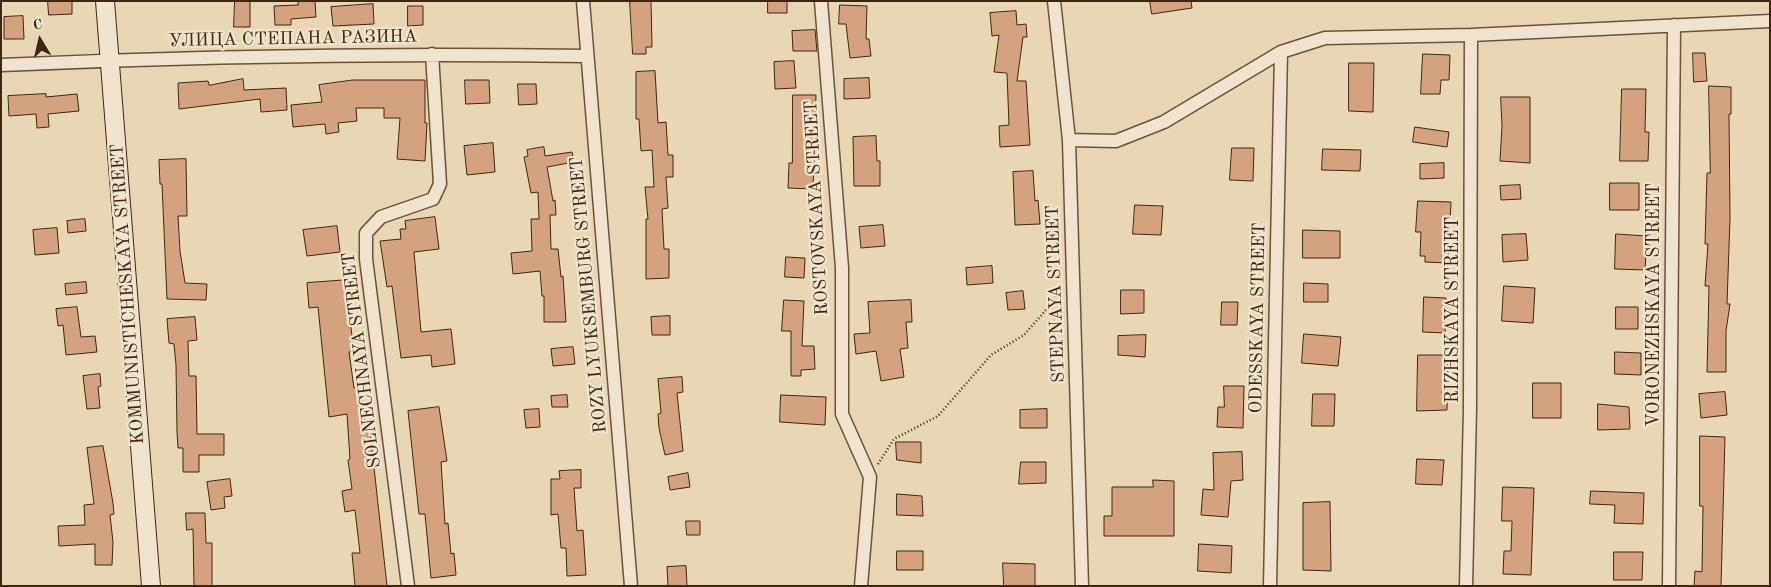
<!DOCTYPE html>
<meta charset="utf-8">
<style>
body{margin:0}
#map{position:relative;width:1771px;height:587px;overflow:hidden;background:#e9d6b5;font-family:"Old Standard TT",serif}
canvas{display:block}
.frame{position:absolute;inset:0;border:2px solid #3f2612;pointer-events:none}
.north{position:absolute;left:15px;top:15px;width:50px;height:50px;-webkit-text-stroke:4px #f1e4cf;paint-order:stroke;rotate:351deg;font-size:14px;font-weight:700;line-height:20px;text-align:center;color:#3f2612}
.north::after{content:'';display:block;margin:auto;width:18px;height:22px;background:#3f2612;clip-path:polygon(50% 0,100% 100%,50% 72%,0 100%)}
</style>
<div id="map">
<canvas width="1771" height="587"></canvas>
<div class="frame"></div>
<div class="north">С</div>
</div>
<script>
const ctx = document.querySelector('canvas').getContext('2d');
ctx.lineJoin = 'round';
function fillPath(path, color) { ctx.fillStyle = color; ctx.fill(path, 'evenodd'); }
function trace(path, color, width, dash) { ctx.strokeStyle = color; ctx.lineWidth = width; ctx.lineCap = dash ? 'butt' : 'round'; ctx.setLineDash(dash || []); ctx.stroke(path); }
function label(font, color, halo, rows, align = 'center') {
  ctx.font = font + ' "Old Standard TT",serif'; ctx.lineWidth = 4.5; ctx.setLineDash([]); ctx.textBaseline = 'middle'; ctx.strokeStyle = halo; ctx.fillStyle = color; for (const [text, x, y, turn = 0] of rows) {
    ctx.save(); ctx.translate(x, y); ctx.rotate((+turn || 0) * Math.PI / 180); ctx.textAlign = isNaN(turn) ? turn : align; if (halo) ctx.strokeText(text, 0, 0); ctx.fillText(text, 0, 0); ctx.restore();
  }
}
const building = new Path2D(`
 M48,1H72V14L49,15Z
 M235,1H250V27H234Z
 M298,1H315L316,17L291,19V25H275L274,6L298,5Z
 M630,1H651L652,47H646V54H633Z
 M768,1H787V13H768Z
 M1150,1H1191L1192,8L1152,14Z
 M373,4L374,24L333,26L331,7Z
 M840,5L867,6L866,39H869L871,56L850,58L846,24H839Z
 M408,6H423V25L408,26Z
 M1016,11L1017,25L1026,24L1027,37H1023L1017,81H1026L1030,145L1000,147L999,126L1009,125L1007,73L994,72L999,35L992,36L990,13Z
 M23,16L24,39H4V17Z
 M815,30L817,51H793L792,31Z
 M1693,53H1705L1707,81L1694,82Z
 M1423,54L1450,55L1449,80H1441L1440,94H1421Z
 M794,61L796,88L775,89L774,62Z
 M1349,63H1374L1373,112L1349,111Z
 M655,71L658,123L666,122L668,155H673V177H666L668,208L662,209L664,249H669V278L646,279V219H648L645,187H654L652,150L641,151L639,119H636V72Z
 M869,78L870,98L844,99V79Z
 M243,79L244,90L286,88L287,110L261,112L260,99L179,109L178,83L208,81L209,85Z
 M353,80H425V123H427L425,161L397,159L400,118H384V108H356L357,121L338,123L339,132L326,134L325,124L293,127L291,105L322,102L319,85Z
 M465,80H489L490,103L466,104Z
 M518,84H536L537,104L519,105Z
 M1709,86L1731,87V114H1729L1730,218L1727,304H1730L1726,331V372H1707L1709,286H1705L1708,244H1705L1707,173H1710Z
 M1622,89H1646L1645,132H1649L1648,161H1620Z
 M46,94V97L77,94L79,111L48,114L49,127L37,128L36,114L9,116L8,96Z
 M793,95H816L813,189L788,188L789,163H792Z
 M1501,97H1530V163L1500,161L1502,126Z
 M1415,127L1449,132L1447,147L1413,142Z
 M876,136L877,161H880V186H854L853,137Z
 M493,143L495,172L467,175L464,146Z
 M544,147L545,156L572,152L574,162L547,167L553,201L555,200L556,215H550L551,249H558L561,277L563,276L566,322H544V296H542L540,271L513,274L511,253L532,251L531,219H539L538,192L531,193L524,157L528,156L527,150Z
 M1232,148H1254L1253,181L1230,180Z
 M1323,149L1361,150L1360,171L1322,170Z
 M186,159L187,216H178L180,251L185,283L207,284L206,300L167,299L162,184H160L159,160Z
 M1444,163V178L1420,179V164Z
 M1033,171L1035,201L1038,200L1040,224L1015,225L1013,172Z
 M1610,183H1639V210H1610Z
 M1520,185L1521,199L1501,200L1500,186Z
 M1418,201L1451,202L1448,263L1425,262V256H1420L1421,232H1416Z
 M1135,205L1163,206L1161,235L1133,234Z
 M435,217L439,249L414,252L421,332L451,329L455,364L432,367L431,355L401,358L392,286L387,287L380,241L401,239L400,229H406L405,221Z
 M85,219L86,231L68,233L67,221Z
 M883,225L885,246L861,248L859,227Z
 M337,226L340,252L307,256L303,230Z
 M57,228L59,253L35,255L33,230Z
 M1303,230L1340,231V258H1303Z
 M1526,234L1528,260L1503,262L1502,235Z
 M1616,234L1647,236L1645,270L1615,269Z
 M786,257L805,258L804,278L785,277Z
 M992,266L993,283L967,285L966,268Z
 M349,280L350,305H348L354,351L349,352L354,388L359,387L366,431H370L387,586H355L352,553H360L355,510L345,512L342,491L352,489L348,460L350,459L347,414L329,417L318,307L309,308L307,283Z
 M86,282L87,293L66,295L65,284Z
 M1304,283L1328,284V302H1304Z
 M1504,286L1535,288L1533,323L1502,321Z
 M1121,290H1144V313L1121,314Z
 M1023,291L1025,309L1008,310L1006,293Z
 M1424,297L1446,298L1445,333L1423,332Z
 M784,300L804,301L802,346H814L815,369L801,370V376H791V331H782Z
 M911,300L912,322H906L908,348L900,349L904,377L881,381L876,351L856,354L854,334L870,333L868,302Z
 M1222,302H1238L1237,325H1221Z
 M77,307L81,337L95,336L97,352L66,355L63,325L58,326L56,309Z
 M1616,307H1638V329H1616Z
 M670,316V335H652L651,317Z
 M195,317L197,340L188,341L189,376H196L197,434H224V455H199V472H183V448H178L177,432L176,365L174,344L169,343L167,319Z
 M1304,334L1341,337L1338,366L1302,363Z
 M1146,335L1145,357L1118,355V336Z
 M573,347L575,364L553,366L551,349Z
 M1615,352L1641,353V375L1615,374Z
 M1418,355H1448L1447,410L1417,411Z
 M100,374L101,386L98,387L100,408L87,409L83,376Z
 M682,377L683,392L677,393L683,451L665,455L659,428L658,414L661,413L658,379Z
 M1533,383H1561V418H1533Z
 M1224,386H1244L1243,428L1217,427L1218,407H1224Z
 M1725,392L1727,415L1701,418L1699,394Z
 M1313,394H1335L1334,426H1312Z
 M567,395L568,407H552L551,396Z
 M781,395L826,397L825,425L780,422Z
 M1598,404L1629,407L1630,429L1598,430Z
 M439,407L447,461L441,462L445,524L448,523L451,554L454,553L456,575L431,578L425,514H419L408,411Z
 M539,409L540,427L526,428L524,410Z
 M1047,409V428H1020V410Z
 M1700,436L1725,437L1721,586H1694L1695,571L1702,572L1703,506H1700Z
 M896,442H921V463L897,460Z
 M103,446L113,503L114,514L110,515L113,542L112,565H95V544L59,546L58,526L85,525L84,505L94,504L87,448Z
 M1242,452L1243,480L1231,481L1228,517L1201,515L1203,489L1214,490L1213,453Z
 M1417,459L1444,460L1442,485L1416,484Z
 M1021,462H1046V483L1019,484Z
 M581,470V488H574L577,531L583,530L586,575L567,576L566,548H561L558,514L551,515V479H560L559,471Z
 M688,473L690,487L670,490L668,477Z
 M230,479L232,496L224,497L225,508L211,510L207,482Z
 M1153,480L1174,481V536H1104V516H1112V487H1153Z
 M1503,487L1534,488L1531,575L1503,574L1504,551H1511L1512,521H1502Z
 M1591,491L1644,493L1643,524L1614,523L1615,505L1590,504Z
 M897,494L922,496L923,516L897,515Z
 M1330,502L1331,571L1303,570V503Z
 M186,513H205L206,543H212V586H194L193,529L187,530Z
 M686,521H700V535H687Z
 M1199,544L1232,546L1231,573L1198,571Z
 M897,551H923V570H897Z
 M1614,552H1643L1642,580H1614Z
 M1003,563L1035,564V586H1004Z
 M686,566L687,586H668L667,567Z`);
const path = new Path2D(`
 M878,464L894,439L938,416L991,355L1024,335L1053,302L1060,287`);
const minor = new Path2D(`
 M583,1L631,586
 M821,1L842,268V414L870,477L861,586
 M1054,1L1069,140L1082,586
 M1,65C196,56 391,53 587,56
 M1069,140L1116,141L1164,122L1281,52L1325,38L1471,35L1770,21
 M408,586L366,259V233L381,217L433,199L440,184L432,54
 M1270,586L1281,52
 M1466,586L1470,408L1471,35
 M1669,586L1674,25`);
const secondary = new Path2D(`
 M105,1L151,586`);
const streetNames = [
 ["УЛИЦА СТЕПАНА РАЗИНА",293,39,-1],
 ["ROSTOVSKAYA STREET",817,208,-93],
 ["KOMMUNISTICHESKAYA STREET",128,294,-94],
 ["STEPNAYA STREET",1056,294,-92],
 ["ROZY LYUKSEMBURG STREET",589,295,-95],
 ["VORONEZHSKAYA STREET",1654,305,-90],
 ["RIZHSKAYA STREET",1453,310,-90],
 ["ODESSKAYA STREET",1258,318,-89],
 ["SOLNECHNAYA STREET",362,360,-97]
];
fillPath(building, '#d4a27e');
trace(building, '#3f2612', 1);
trace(minor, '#6a523b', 15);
trace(secondary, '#3f2612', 20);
trace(path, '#3f2612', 2.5, [1, 2.5]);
trace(minor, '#f1e4cf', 12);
trace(secondary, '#f1e4cf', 18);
label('18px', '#3f2612', '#f1e4cf', streetNames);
</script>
